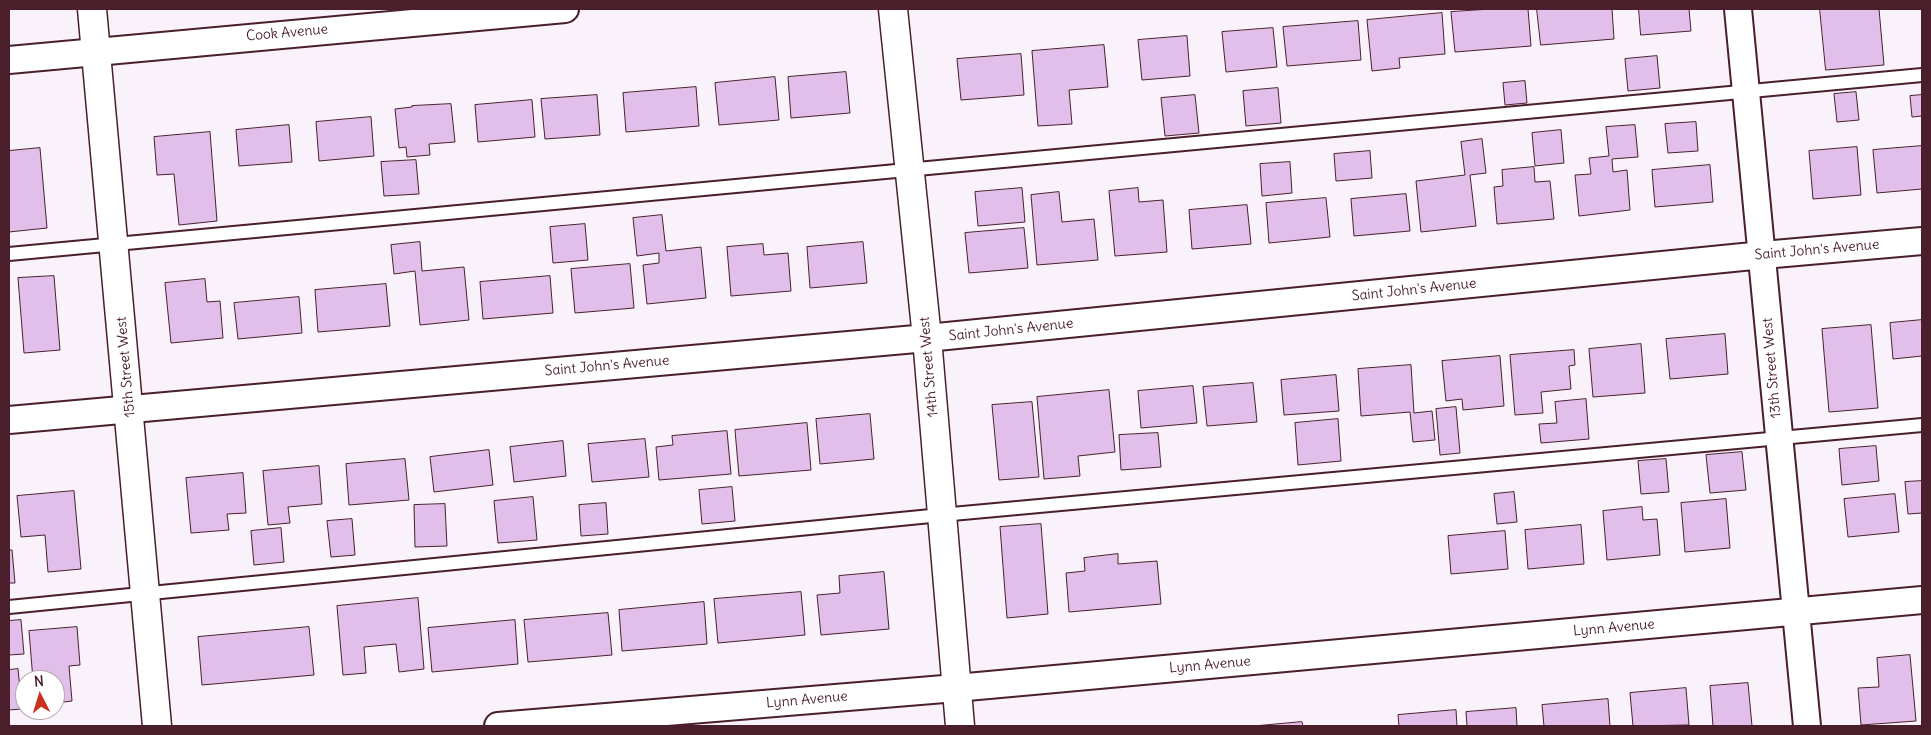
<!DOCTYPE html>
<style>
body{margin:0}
#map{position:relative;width:1931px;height:735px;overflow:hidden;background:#f9f2fb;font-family:Delius,sans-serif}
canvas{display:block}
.frame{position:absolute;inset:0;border:10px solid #4a1f2b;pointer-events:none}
.north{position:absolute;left:15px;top:670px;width:50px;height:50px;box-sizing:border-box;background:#fff;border:1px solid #b7a5aa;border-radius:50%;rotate:355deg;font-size:14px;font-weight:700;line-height:20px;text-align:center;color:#4a1f2b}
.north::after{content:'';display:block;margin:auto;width:18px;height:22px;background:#c8321e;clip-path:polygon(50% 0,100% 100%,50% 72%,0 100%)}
</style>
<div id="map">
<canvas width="1931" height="735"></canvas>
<div class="frame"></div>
<div class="north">N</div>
</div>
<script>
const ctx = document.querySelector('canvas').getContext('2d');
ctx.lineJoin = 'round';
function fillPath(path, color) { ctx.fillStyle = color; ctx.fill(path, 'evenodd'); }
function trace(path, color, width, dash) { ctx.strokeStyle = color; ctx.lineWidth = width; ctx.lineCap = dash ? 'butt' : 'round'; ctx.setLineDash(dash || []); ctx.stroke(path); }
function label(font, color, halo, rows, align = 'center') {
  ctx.font = font + ' Delius,sans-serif'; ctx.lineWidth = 4; ctx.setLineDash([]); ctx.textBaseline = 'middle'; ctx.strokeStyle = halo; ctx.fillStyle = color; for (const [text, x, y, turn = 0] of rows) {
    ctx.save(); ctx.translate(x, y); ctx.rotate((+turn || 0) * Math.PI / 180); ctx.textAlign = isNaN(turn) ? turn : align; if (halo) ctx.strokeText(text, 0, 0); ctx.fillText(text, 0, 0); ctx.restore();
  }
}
const building = new Path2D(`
 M1491,9H1528L1531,46L1455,52L1451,12Z
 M1537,9H1612L1614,39L1541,45Z
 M1639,9H1689L1691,31L1641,35Z
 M1820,9H1879L1884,65L1826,70Z
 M1442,13L1445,54L1399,58L1400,68L1372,71L1367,20Z
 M1358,21L1361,60L1287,66L1283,27Z
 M1273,28L1277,67L1226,72L1222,32Z
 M1187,36L1190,76L1142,80L1138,40Z
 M1104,45L1108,87L1069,90L1072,124L1038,126L1032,51Z
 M1021,54L1024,95L961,100L957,59Z
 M1657,56L1660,88L1628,91L1625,59Z
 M846,72L850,113L791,118L788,77Z
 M775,77L779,120L719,125L715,83Z
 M1525,81L1527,103L1505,105L1503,83Z
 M696,87L699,126L626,132L623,93Z
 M1278,88L1281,123L1246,126L1243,91Z
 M1856,92L1859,120L1837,122L1834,94Z
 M597,95L600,135L545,139L541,99Z
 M1195,95L1199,133L1165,136L1161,98Z
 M1922,95V116L1912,117L1910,96Z
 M532,100L535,137L478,142L475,105Z
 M451,104L455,142L429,144L430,155L407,157L406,147L399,148L395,109L412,107V106Z
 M371,117L374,156L319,161L316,122Z
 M1696,122L1698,151L1668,153L1665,124Z
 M289,125L292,162L239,166L236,130Z
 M1635,125L1638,157L1612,159L1613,172L1627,170L1630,210L1579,216L1575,175L1591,174L1589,158L1609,156L1606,127Z
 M1561,130L1564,163L1535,166L1532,133Z
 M210,132L217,221L179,225L174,174L157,175L154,137Z
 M1482,139L1486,173L1470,175L1476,226L1421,232L1416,181L1465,175L1461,142Z
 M1922,146V189L1877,193L1873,150Z
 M1857,147L1861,195L1813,199L1809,151Z
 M40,148L47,228L9,232V151Z
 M1370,151L1372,178L1336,181L1334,154Z
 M416,160L419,194L384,196L381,162Z
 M1290,162L1292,193L1262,196L1260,164Z
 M1710,165L1713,202L1655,207L1652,170Z
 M1534,167L1535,182L1550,181L1554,219L1497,224L1494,187L1503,186L1502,170Z
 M1022,188L1025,222L978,226L975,192Z
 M1138,188L1139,202L1163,200L1167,252L1115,256L1109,191Z
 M1059,192L1062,222L1094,219L1098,260L1037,265L1031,195Z
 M1406,194L1410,231L1354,236L1351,199Z
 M1326,198L1330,237L1269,243L1266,203Z
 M1247,205L1251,244L1192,249L1189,210Z
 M662,215L666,251L701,247L706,298L647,304L643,265L659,263V253L637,256L633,218Z
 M585,224L588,260L553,263L550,227Z
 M1024,228L1028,268L969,273L965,233Z
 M420,242L422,271L464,267L469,320L420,325L415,271L394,274L391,245Z
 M863,242L867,283L810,288L807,247Z
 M763,244L764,255L788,253L791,291L731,296L727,247Z
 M630,264L634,308L575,313L571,269Z
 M54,276L60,350L24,353L18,278Z
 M550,276L553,313L483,319L480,282Z
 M205,279L207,302L220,301L223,338L171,343L165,283Z
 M386,284L390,326L318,332L315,290Z
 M299,297L302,333L238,339L234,303Z
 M1922,320V356L1893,359L1890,323Z
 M1871,325L1878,408L1829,412L1822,329Z
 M1725,334L1728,374L1670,379L1666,339Z
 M1641,344L1645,393L1593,397L1589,349Z
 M1574,350L1575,365L1569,366L1571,389L1541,392L1543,413L1515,415L1510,355Z
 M1500,356L1504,406L1463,410L1462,399L1446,401L1442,361Z
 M1411,365L1414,413L1432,411L1435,440L1413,442L1410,412L1361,416L1358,369Z
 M1336,375L1339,411L1284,415L1281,380Z
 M1253,383L1257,422L1207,426L1203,387Z
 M1193,386L1197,423L1141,428L1138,391Z
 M1109,390L1115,452L1078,456L1080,476L1044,479L1037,397Z
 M1586,399L1589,439L1541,443L1539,424L1557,423L1555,402Z
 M1032,402L1039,477L999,480L992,405Z
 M1456,407L1460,453L1440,455L1436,409Z
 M870,414L874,459L820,464L816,419Z
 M1338,419L1341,461L1298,465L1295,423Z
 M807,423L811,470L739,476L735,430Z
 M727,431L731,474L659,480L656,447L673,445L672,436Z
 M1158,433L1161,467L1121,470L1119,435Z
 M645,439L649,477L592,482L588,444Z
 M563,441L566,476L514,482L510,447Z
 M1876,446L1879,481L1842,485L1839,449Z
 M489,450L493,485L434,492L430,457Z
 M1742,452L1746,490L1710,493L1706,455Z
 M405,459L409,500L349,505L346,464Z
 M1666,459L1669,492L1641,494L1638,461Z
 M319,466L322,504L288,507L290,523L268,525L263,471Z
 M243,473L246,513L227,514L229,530L191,533L186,478Z
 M1922,481V513L1908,514L1905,482Z
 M732,487L735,521L702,524L699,490Z
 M74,491L81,569L48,572L45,535L21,537L17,496Z
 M1514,492L1517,522L1497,524L1494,494Z
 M1895,494L1899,532L1848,537L1844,499Z
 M533,497L537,540L498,543L494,501Z
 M1726,499L1730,548L1685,552L1681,503Z
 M606,503L608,534L581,536L579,505Z
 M445,504L447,546L415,547L414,505Z
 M1642,507L1643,520L1657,519L1660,555L1607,560L1603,511Z
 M352,519L355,555L331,557L327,521Z
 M1041,524L1048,614L1007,618L1000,527Z
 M1581,525L1584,564L1528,569L1525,530Z
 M281,528L284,562L254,565L251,531Z
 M1505,531L1508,569L1451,574L1448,536Z
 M9,550H12L15,583H9Z
 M1118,554V564L1157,561L1161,604L1069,612L1066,573L1085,571L1084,558Z
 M884,572L889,629L821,635L817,595L840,593L839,576Z
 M801,592L805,635L718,643L714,599Z
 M418,598L424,669L399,672L396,644L364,647L366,673L343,675L337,606Z
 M704,602L707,644L622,651L619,610Z
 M608,613L612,655L528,662L524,620Z
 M21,620L24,654L9,655V621Z
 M515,620L518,664L432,672L428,628Z
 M77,627L80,665L69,666L72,701L55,703V680H33L29,631Z
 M309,627L314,675L202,685L198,637Z
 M1910,655L1916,721L1861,725L1858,688L1879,687L1877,658Z
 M18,669L22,709L9,710V670Z
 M1748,683L1752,726H1713L1710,686Z
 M1686,688L1689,725L1633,726L1630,693Z
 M1608,699L1610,726H1544L1542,705Z
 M1516,708L1517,726H1467L1466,712Z
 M1456,710L1457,726H1399L1398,715Z
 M1302,722L1303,726H1254Z`);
const service = new Path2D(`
 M9,254L1922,75
 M9,607L941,515L1922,425`);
const minor = new Path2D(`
 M1738,9L1807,726
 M9,60L565,9
 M9,420L927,338L1763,255L1922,241
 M498,726L956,688L1922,600`);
const tertiary = new Path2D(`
 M92,9L157,726
 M893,9L927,338L960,726`);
const streetNames = [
 ["Cook Avenue",287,33,-5],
 ["Saint John's Avenue",1817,250,-5],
 ["Saint John's Avenue",1414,290,-6],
 ["Saint John's Avenue",1011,330,-6],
 ["Saint John's Avenue",607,366,-5],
 ["15th Street West",126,367,-95],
 ["14th Street West",929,367,-95],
 ["13th Street West",1772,368,-95],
 ["Lynn Avenue",1614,628,-5],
 ["Lynn Avenue",1210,665,-5],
 ["Lynn Avenue",807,700,-5]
];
fillPath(building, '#e2bfeb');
trace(building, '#4a1f2b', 1);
trace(service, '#4a1f2b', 16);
trace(minor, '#4a1f2b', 30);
trace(tertiary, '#4a1f2b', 31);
trace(service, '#fff', 12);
trace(minor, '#fff', 26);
trace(tertiary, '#fff', 28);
label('14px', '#4a1f2b', '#fff', streetNames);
</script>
